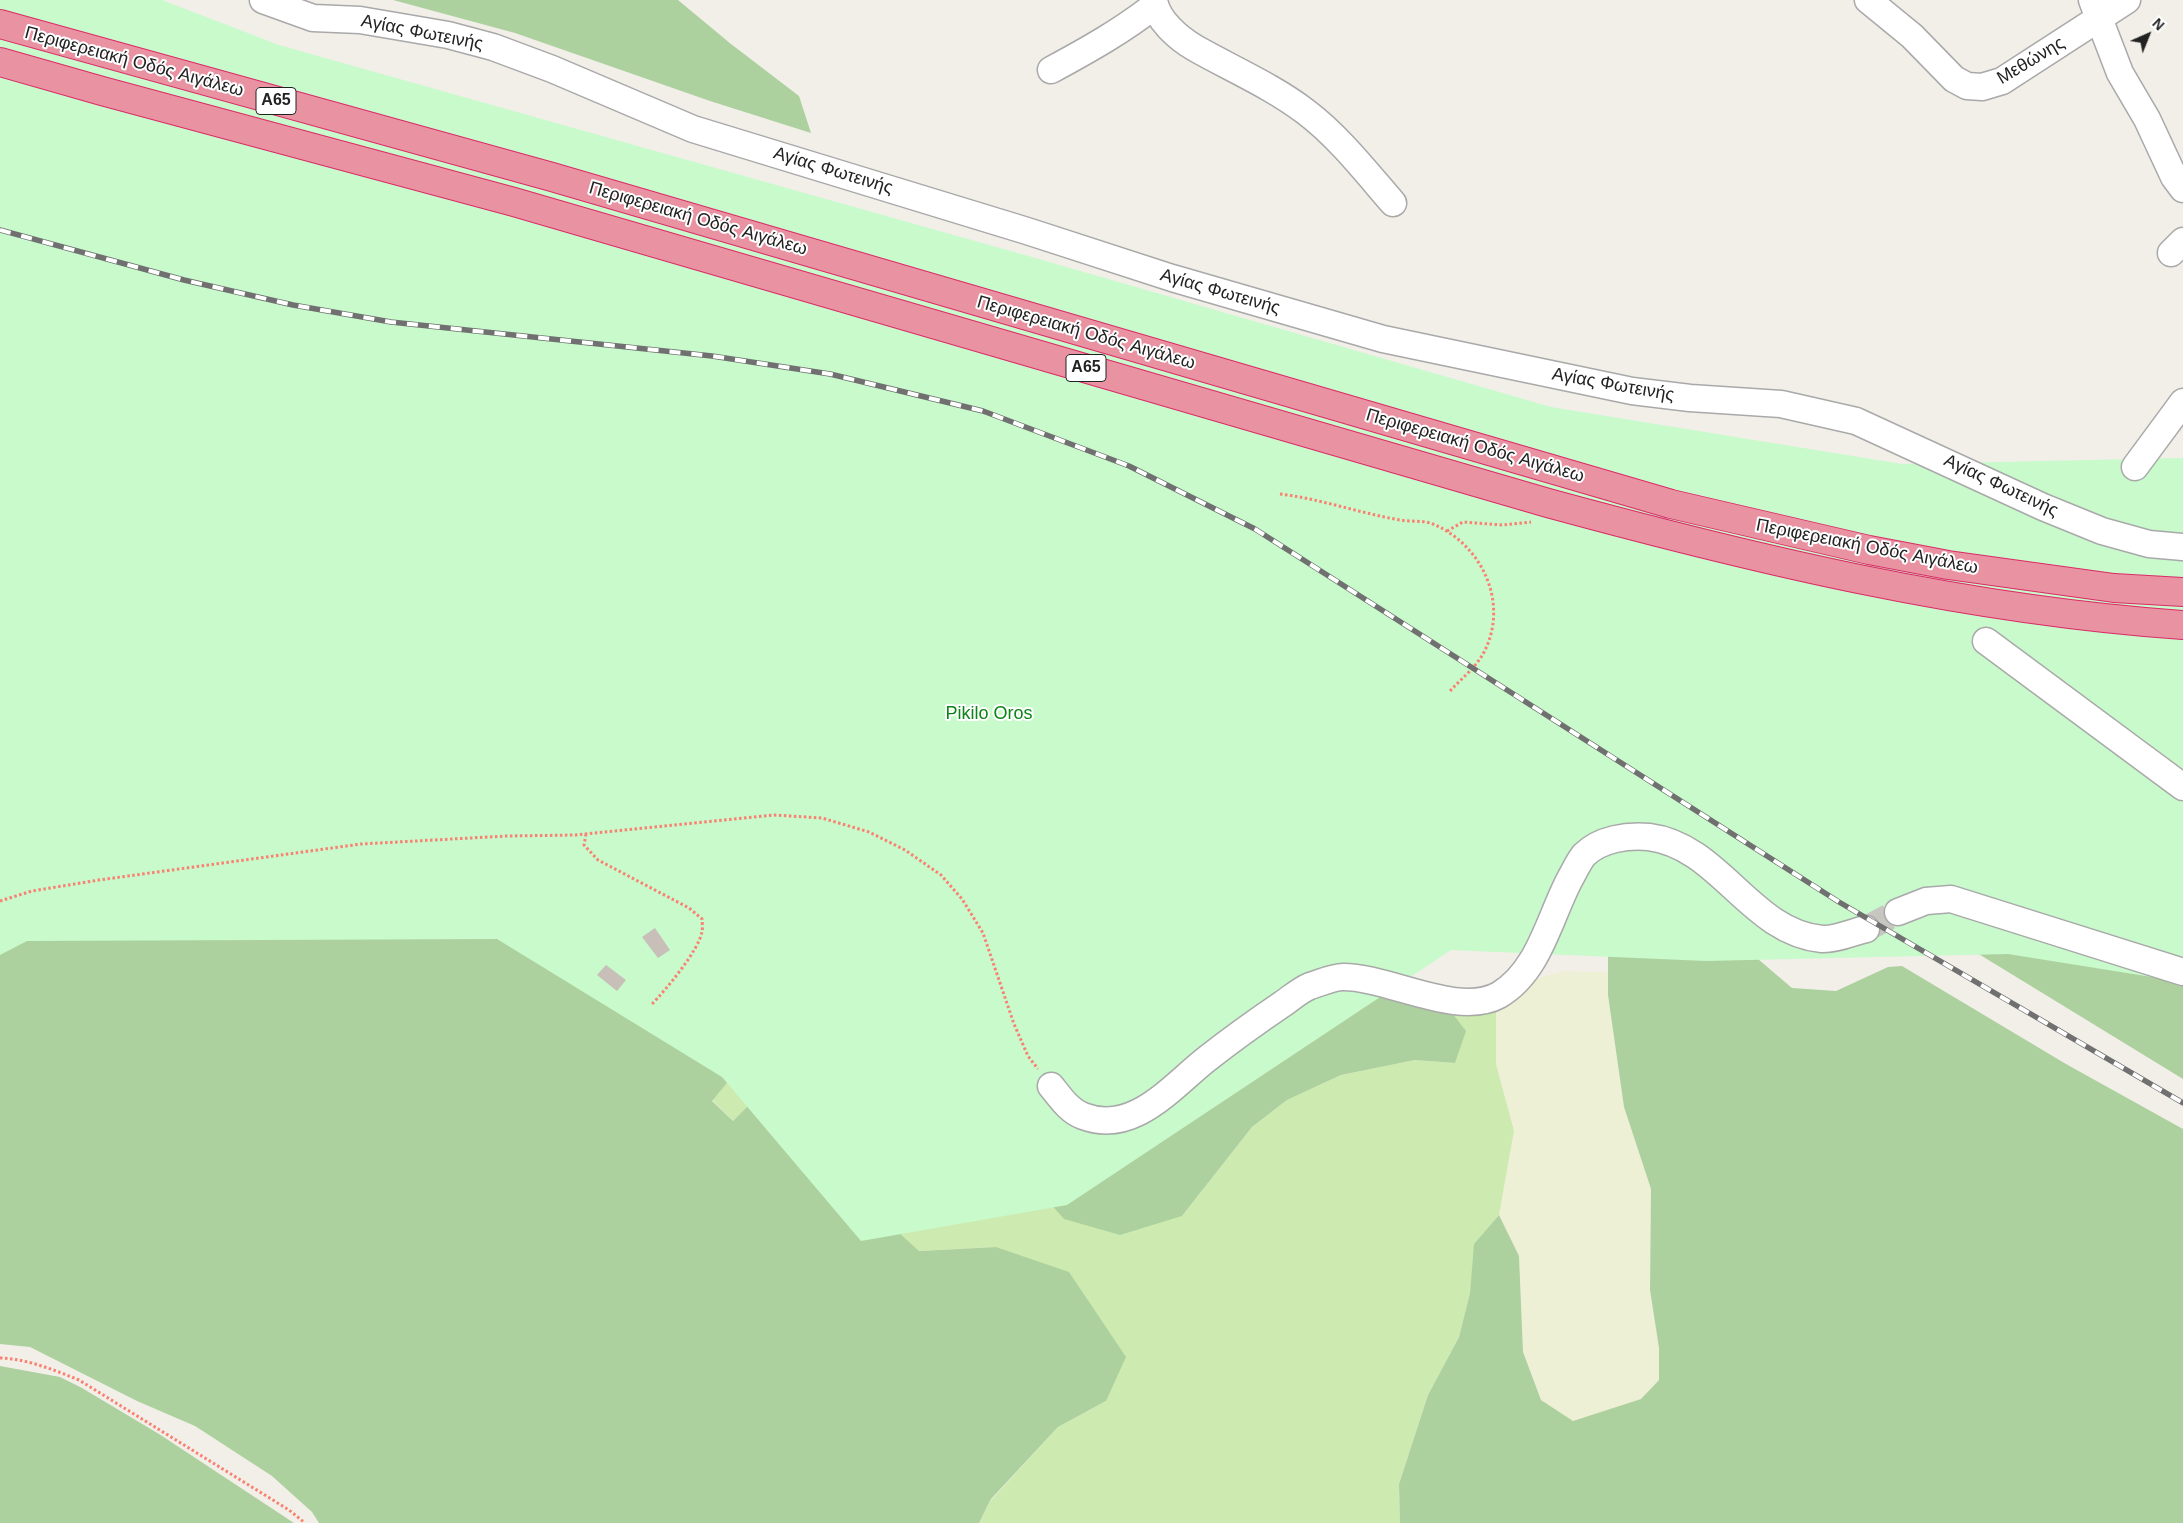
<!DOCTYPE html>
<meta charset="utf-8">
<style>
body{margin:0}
#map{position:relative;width:2183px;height:1523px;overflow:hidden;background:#f2efe9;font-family:Arial,sans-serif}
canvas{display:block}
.north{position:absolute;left:2123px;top:10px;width:50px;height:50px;-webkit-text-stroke:4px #fff;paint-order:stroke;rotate:44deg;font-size:14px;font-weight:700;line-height:20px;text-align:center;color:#222}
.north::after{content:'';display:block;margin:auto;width:18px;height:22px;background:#222;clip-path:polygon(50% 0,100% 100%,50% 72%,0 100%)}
</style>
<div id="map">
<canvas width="2183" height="1523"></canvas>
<div class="north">N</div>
</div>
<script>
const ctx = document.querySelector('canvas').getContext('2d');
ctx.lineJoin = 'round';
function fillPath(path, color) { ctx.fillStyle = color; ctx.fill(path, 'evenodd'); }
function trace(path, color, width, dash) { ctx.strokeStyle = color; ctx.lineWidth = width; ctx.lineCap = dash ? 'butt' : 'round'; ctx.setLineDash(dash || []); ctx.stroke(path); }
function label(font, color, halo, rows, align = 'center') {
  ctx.font = font + ' Arial,sans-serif'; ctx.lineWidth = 4; ctx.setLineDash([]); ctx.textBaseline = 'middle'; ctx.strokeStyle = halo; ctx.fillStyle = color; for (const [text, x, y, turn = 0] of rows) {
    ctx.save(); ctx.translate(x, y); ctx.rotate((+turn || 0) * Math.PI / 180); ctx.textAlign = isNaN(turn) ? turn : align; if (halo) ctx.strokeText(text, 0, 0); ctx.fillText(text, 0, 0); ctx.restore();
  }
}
const farmland = new Path2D(`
 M1562,971L1608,972V995L1624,1107L1651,1189L1650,1290L1659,1348V1380L1641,1399L1573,1422L1541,1400L1523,1352L1519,1256L1499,1215L1514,1131L1496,1064V1007L1520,984Z`);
const grass = new Path2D(`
 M845,938L1182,1216L1252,1127L1287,1100L1341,1075L1415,1060L1455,1063L1449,1009L1496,1007V1064L1514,1131L1499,1215L1478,1240L1470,1293L1459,1337L1428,1395L1399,1484L1400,1523H979L991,1500L1058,1427L1106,1401L996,1247L918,1251L865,1202V986L733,1121L712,1100Z`);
const forest = new Path2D(`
 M393,0H678L731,44L799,96L811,133L710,101L515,33Z
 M1608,888L1724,930L1792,988L1836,991L1888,967L1902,966L2066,1064L2183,1129V1523H1400L1399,1484L1428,1395L1459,1337L1470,1293L1474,1244L1499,1215L1519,1256L1523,1352L1541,1400L1573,1421L1641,1399L1659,1380V1348L1650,1290L1651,1189L1624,1107L1608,995Z
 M2183,895V1079L1928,923Z
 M0,907L846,938L712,1101L733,1121L866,986L865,1202L919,1251L996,1247L1069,1272L1126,1357L1106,1401L1058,1427L991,1499L979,1523H319L312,1512L272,1476L195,1426L137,1401L30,1347L0,1344Z
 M1342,984L1449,1009L1466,1031L1455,1063L1415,1060L1341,1075L1287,1100L1252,1127L1182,1216L1120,1235L1064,1219L1026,1176Z
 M0,1366L60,1377L82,1388L159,1434L294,1523H0Z`);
const park = new Path2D(`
 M0,0H162L279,45L1039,259L1551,407L1902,464L2183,458V982L2008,954L1706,961L1451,950L1067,1205L861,1241L722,1077L497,939L27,941L0,955Z`);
const building = new Path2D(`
 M655,928L670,950L658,958L642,937Z
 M606,965L626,980L617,991L597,975Z`);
const minorTunnel = new Path2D(`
 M1866,929L1898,912`);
const path = new Path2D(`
 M1280,494C1321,499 1359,513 1400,520C1411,522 1423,520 1433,524C1483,545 1510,605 1483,654C1475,668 1461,679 1450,691
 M1447,531L1463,522L1502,525L1531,522
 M586,834L584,845L598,860L689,908L702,919C702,922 703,927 702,931C700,949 665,991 651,1005
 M0,901L32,891L99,880L361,844L507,836L576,835L774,815L822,818L869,832L905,850L941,875L962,899L983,933L1014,1024L1028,1056L1038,1069
 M0,1358C28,1359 54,1370 79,1380L289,1510L305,1523`);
const minor = new Path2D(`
 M263,0L313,18L360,20L448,35L493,47L552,69L693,129L1027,231L1172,278L1383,339L1632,391L1690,398L1781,404L1856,421L2043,507L2102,531L2149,544L2183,547
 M1154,0C1157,20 1178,38 1195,48C1232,69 1272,86 1306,112C1339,137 1366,172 1393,203
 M1868,0L1912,36L1954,79L1967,86L1982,87L2002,81L2127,0
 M2092,0L2120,73L2147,119L2174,177L2183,189
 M1051,70C1088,50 1122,31 1155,5
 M2171,253L2183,241
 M2135,467L2183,402
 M1986,641L2183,787
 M1898,912L1926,901L1951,899L2183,972
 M1051,1086C1060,1097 1069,1111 1083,1116C1134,1136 1173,1085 1208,1058C1231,1040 1256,1022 1281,1005C1290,999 1300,990 1310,986C1320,983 1333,977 1343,977C1389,977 1458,1018 1499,995C1540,971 1550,915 1571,877C1575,870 1579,861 1584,855C1600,839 1627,835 1649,837C1720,846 1750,932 1822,939C1835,940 1853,932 1866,929`);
const highway = new Path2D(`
 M0,24L552,177L1671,504L1869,550L1948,565L2114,588L2183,592
 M0,62L102,91L514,202L1548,503C1757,560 1966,610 2183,625`);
const rail = new Path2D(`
 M0,230L184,280L293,305L391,322L712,356L830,374L983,411L1129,466L1255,529L1839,902L2183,1103`);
const shields = [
 [276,101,40],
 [1086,368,40]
];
const shieldNames = [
 ["Α65",276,101],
 ["Α65",1086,368]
];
const streetNames = [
 ["Αγίας Φωτεινής",422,33,11],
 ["Μεθώνης",2031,61,-31],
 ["Περιφερειακή Οδός Αιγάλεω",134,62,15],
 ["Αγίας Φωτεινής",833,171,17],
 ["Περιφερειακή Οδός Αιγάλεω",698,219,16],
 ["Αγίας Φωτεινής",1220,292,16],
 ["Περιφερειακή Οδός Αιγάλεω",1086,333,16],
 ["Αγίας Φωτεινής",1613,385,10],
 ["Περιφερειακή Οδός Αιγάλεω",1475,446,16],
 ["Αγίας Φωτεινής",2001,486,25],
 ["Περιφερειακή Οδός Αιγάλεω",1867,547,11]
];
const parkNames = [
 ["Pikilo Oros",989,714]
];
fillPath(farmland, '#eef0d5');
fillPath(grass, '#cdebb0');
fillPath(forest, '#add19e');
fillPath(park, '#c8facc');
fillPath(building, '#c7bfb8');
trace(minorTunnel, '#c8c6c1', 26, [26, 13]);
trace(minor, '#a9a9a9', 29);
trace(highway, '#dc2a67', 30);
trace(path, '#fa8072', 3, [2.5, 2.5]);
trace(minor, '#fff', 26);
trace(highway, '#e892a2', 28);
trace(rail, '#707070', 5.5);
trace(rail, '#fff', 4, [11]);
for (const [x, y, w] of shields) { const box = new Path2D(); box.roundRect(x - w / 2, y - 13.5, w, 27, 4); ctx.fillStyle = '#fff'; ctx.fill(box); trace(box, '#222', 1); }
label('bold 16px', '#222', null, shieldNames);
label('18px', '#222', '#fff', streetNames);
label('18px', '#0c8416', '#fff', parkNames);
</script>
